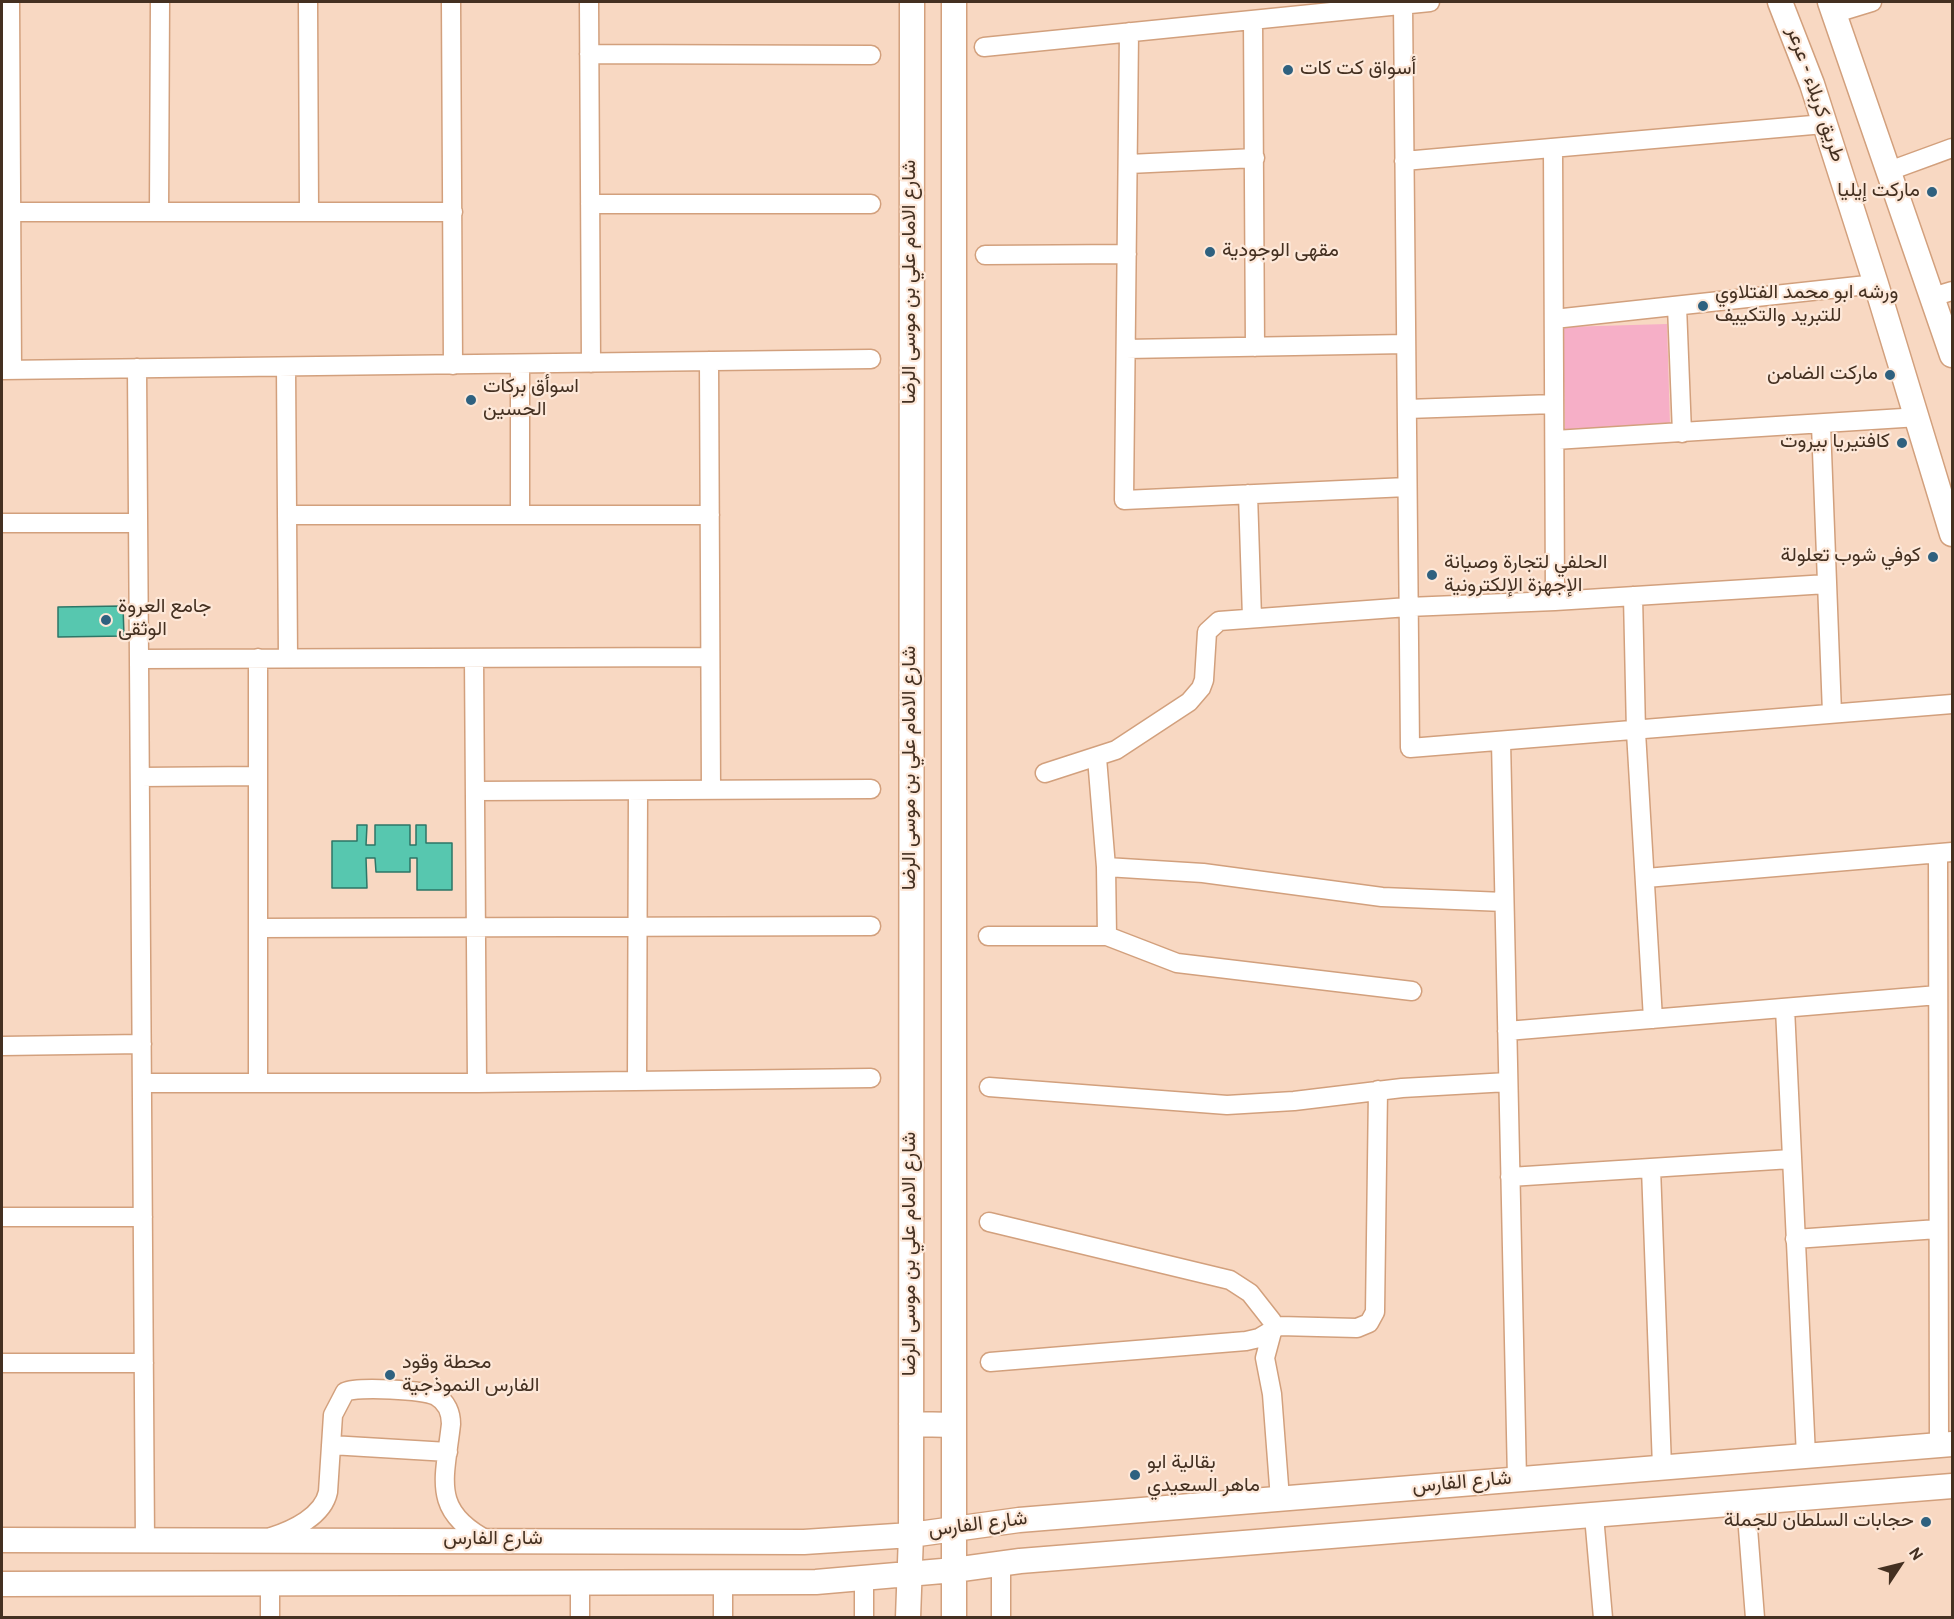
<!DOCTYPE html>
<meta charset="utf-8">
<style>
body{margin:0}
#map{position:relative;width:1954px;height:1619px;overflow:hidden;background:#f8d8c2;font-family:Overpass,sans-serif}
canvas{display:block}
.frame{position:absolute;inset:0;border:3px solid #443021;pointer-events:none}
.north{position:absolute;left:1870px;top:1535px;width:60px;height:60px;-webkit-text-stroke:4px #fde8d9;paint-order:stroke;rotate:55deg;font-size:16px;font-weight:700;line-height:24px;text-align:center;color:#443021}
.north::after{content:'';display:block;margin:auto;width:21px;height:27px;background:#443021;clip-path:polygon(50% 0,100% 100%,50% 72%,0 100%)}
</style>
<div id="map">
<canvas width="1954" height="1619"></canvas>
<div class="frame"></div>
<div class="north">N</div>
</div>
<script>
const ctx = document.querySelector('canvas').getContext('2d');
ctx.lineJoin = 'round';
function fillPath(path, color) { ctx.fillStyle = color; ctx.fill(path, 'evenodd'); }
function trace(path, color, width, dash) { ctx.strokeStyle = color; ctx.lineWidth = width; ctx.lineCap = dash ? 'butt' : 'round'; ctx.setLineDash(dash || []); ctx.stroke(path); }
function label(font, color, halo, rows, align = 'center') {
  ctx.font = font + ' Overpass,Vazirmatn,sans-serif'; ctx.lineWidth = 4.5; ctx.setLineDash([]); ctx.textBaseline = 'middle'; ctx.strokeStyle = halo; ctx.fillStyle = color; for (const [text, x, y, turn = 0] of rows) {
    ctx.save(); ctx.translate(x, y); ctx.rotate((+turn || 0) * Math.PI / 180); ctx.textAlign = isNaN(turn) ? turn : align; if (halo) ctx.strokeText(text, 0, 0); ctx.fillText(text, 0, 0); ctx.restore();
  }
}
const green = new Path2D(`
 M1667,324L1670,425L1565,431L1563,327Z`);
const building = new Path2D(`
 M123,606L124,636L58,637V607Z
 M357,825H367L366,845H375V825H410V845H416V825H426V843H452V890H417V858H410V872H376L375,858H366L367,888H332V841H357Z`);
const minor = new Path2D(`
 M10,2L12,370
 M308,2L309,212
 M451,2L453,365
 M589,2L591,363
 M1403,4L1410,748L1952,704
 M1836,13L1872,2
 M1253,20L1255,347
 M1129,32L1124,500L1407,487
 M984,47L1430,2
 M589,54L871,55
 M1553,149L1555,601
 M1404,161L1824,124
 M1129,164L1255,158
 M1889,171L1952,148
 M590,204H871
 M11,212H453
 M159,212L160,2
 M985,255L1127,254
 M1932,297L1952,291
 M1677,306L1682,433
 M1554,319L1876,284
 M1126,349L1406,344
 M709,361L711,790
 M286,367L288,658
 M137,368L145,1540
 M2,370L871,359
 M1407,409L1554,404
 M1821,425L1832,713
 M1555,440L1919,417
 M1248,494L1252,618
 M287,515H710
 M520,515V364
 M2,523H138
 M1633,596L1636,732L1653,1019
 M258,658V1083
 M474,658L477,1083
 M139,659L710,657
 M1501,741L1517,1479
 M1097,758L1106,867L1107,936
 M1045,773L1116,750L1189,702L1201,688L1204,680L1207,632L1219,621L1408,607L1555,601L1827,584
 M140,777L258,776
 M475,791L871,789
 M1938,854L1939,1445
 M1106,867L1203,873L1382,897L1504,902
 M1646,878L1952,852
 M258,928L871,926
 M988,936H1107L1177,963L1412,991
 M1785,1008L1806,1456
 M1507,1031L1938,995
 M2,1046L142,1044
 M637,1080L638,791
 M142,1083H477L871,1078
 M989,1087L1227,1105L1294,1101L1402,1088L1508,1082
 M1651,1168L1662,1467
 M1510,1177L1791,1159
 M2,1217H143
 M989,1222L1230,1280L1250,1293L1272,1321L1273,1328L1265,1358L1272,1394L1280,1499
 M1795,1239L1938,1229
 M990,1362L1246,1341L1259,1338L1279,1326L1357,1328L1369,1323L1375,1312L1378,1090
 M2,1363H144
 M331,1445L448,1452
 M1746,1503L1755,1618
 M1594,1516L1603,1618
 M271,1537C293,1530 323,1516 328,1492L333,1415L345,1392C357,1386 424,1390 436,1396C447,1402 451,1413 451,1424C445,1479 430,1511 489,1541
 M864,1578V1618
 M580,1582V1618
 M270,1618V1583
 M723,1618V1582
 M1001,1618V1563`);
const major = new Path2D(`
 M1780,2L1812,84L1876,284L1952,534
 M1830,2L1952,355
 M911,1424L954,1425
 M2,1540L804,1542L911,1535L1019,1520L1952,1444
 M2,1584L816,1582L954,1570L1020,1561L1952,1486
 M908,1618L911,1535L912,2
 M954,1618V2`);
const markers = [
 [1288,70,6,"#2f617f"],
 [1932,192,6,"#2f617f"],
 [1210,252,6,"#2f617f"],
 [1703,306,6,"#2f617f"],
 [1890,375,6,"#2f617f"],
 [471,400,6,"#2f617f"],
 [1902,443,6,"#2f617f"],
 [1933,557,6,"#2f617f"],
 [1432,575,6,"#2f617f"],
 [106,620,6,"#2f617f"],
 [390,1375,6,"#2f617f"],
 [1135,1475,6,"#2f617f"],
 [1926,1522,6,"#2f617f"]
];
const poiNames = [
 ["أسواق كت كات",1300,70],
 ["ماركت إيليا",1920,192,"right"],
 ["مقهى الوجودية",1222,252],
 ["ورشه ابو محمد الفتلاوي",1715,294],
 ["للتبريد والتكييف",1715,317],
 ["ماركت الضامن",1878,375,"right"],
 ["اسوأق بركات",483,388],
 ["الحسين",483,411],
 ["كافتيريا بيروت",1890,443,"right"],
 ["كوفي شوب تعلولة",1921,557,"right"],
 ["الحلفي لتجارة وصيانة",1444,564],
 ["الإجهزة الإلكترونية",1444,587],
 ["جامع العروة",118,608],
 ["الوثقى",118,631],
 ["محطة وقود",402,1364],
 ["الفارس النموذجية",402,1387],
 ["بقالية ابو",1147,1464],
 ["ماهر السعيدي",1147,1487],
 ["حجابات السلطان للجملة",1914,1522,"right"]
];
const streetNames = [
 ["طريق كربلاء - عرعر",1814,95,71],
 ["شارع الامام علي بن موسى الرضا",911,282,-90],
 ["شارع الامام علي بن موسى الرضا",911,768,-90],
 ["شارع الامام علي بن موسى الرضا",911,1254,-90],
 ["شارع الفارس",1462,1484,-5],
 ["شارع الفارس",978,1526,-7],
 ["شارع الفارس",493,1540]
];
fillPath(green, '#f6afc7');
fillPath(building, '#57c7af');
trace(building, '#2d7667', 1.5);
trace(minor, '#d2a07d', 21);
trace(major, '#d2a07d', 27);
trace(minor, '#fff', 18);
trace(major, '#fff', 24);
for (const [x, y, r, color] of markers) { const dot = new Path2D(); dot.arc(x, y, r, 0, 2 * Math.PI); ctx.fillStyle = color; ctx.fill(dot); trace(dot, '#fde8d9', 2); }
label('20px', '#443021', '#fde8d9', poiNames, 'left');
label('20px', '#443021', '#fde8d9', streetNames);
</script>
